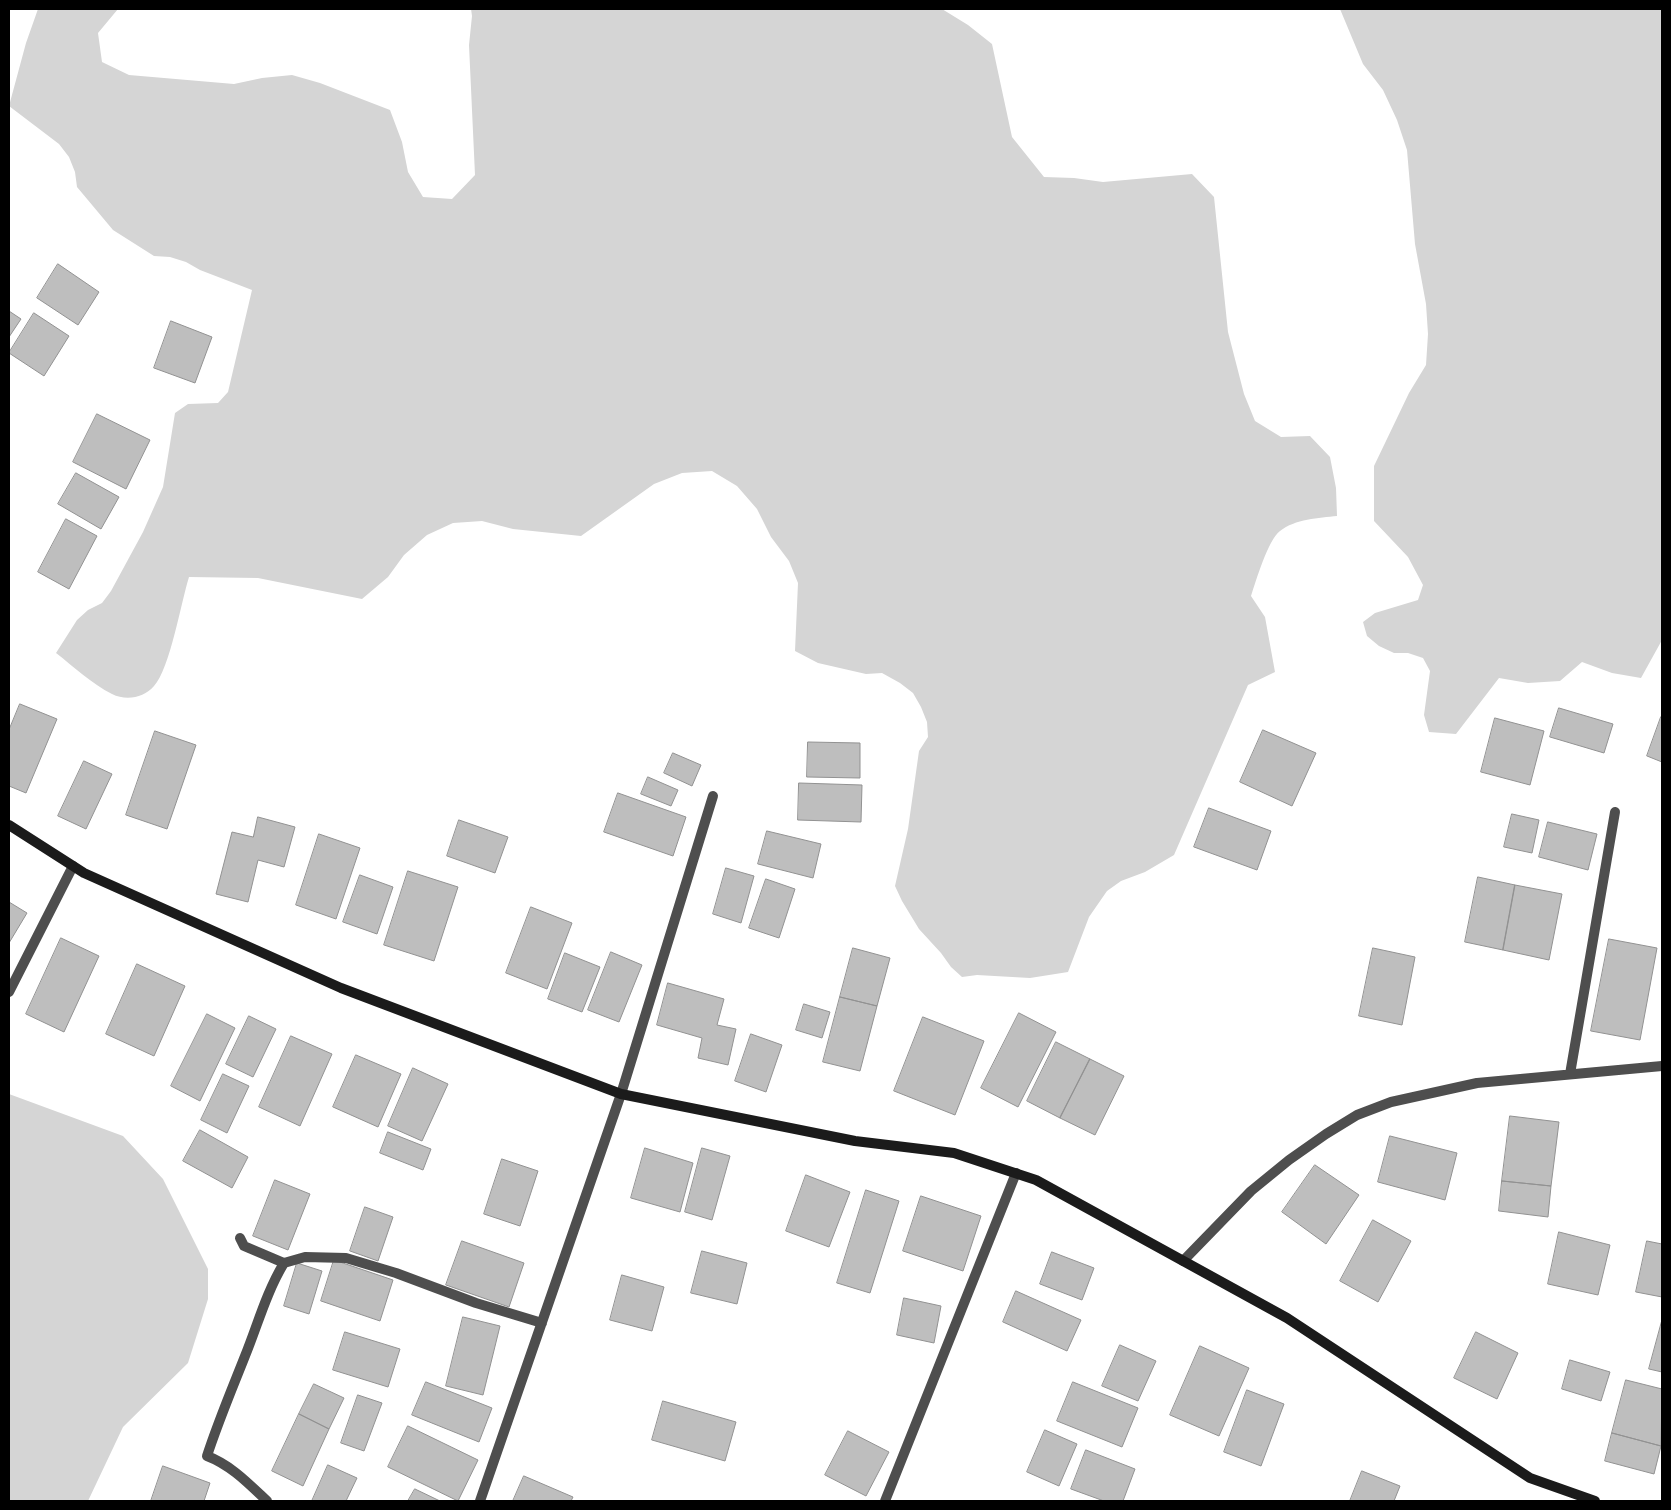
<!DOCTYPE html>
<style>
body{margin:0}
#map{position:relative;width:1671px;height:1510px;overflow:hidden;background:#fff;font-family:Mulish,sans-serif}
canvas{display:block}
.frame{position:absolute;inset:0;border:10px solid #000;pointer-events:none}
</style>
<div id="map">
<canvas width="1671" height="1510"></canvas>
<div class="frame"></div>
</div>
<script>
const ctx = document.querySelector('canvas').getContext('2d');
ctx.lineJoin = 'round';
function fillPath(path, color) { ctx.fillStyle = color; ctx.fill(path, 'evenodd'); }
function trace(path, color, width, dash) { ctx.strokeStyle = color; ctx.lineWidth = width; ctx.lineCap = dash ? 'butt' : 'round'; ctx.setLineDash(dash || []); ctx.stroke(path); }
const green = new Path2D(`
 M38,9H118L98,33L102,62L129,75L234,84L262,78L292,75L320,83L390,110L402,142L408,172L423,197L452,199L475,175L469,45L472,16L471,9H942L968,25L992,44L1012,137L1044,177L1074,178L1103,182L1192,174L1214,197L1228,332L1244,394L1255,421L1281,437L1310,436L1330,457L1336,488L1337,516C1319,518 1295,519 1280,531C1268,540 1256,581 1251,596L1265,617L1275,672L1248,685L1174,855L1145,872L1121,881L1107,891L1089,917L1068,972L1030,978L977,975L962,977L951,967L941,953L919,929L902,901L895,886L908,829L919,751L928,737L927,722L921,707L913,693L900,683L882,673L866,674L818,663L795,651L798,583L789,561L771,537L757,509L737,486L712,471L682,473L654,484L581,536L513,529L482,521L453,523L427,535L404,555L388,577L362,599L258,578L189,577C181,602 170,669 154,686C144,698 126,701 112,694C92,684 74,667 56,653L77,620L88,610L102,603L111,591L143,532L163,487L175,413L188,404L218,403L228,392L252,290L200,270L186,262L170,257L154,256L113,230L77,187L75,172L69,157L59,144L9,106L26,43Z
 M1340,9H1662V640L1641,678L1612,673L1582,662L1560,681L1528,683L1499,678L1456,734L1429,732L1424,715L1430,671L1423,658L1408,653H1394L1379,646L1367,636L1363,622L1375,613L1418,600L1423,585L1408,557L1374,521V466L1409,393L1426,365L1428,334L1426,304L1415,244L1407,150L1397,120L1383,90L1363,64Z
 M9,1094L123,1136L163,1179L208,1269V1299L188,1363L123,1427L88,1501H9Z`);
const building = new Path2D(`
 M58,264L99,292L78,325L37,298Z
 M9,311L21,319L9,337Z
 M34,313L69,336L44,376L9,353Z
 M171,321L212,337L195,383L154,368Z
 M97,414L150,440L126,489L73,462Z
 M76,473L119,497L101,529L58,504Z
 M66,519L97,536L69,589L38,572Z
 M20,704L57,719L26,793L9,786V730Z
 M1559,708L1613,724L1604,753L1550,737Z
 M1661,717L1662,718V762L1647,756Z
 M1495,718L1544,731L1530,785L1481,772Z
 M1263,730L1316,753L1292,806L1240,782Z
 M155,731L196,745L167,829L126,815Z
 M808,742L860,743V778L807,777Z
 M673,753L701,765L692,786L664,773Z
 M84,761L112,774L86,829L58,816Z
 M648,777L678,790L671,806L641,794Z
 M799,783L862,785L861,822L798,820Z
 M618,793L686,817L673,856L604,832Z
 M1209,808L1271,831L1257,870L1194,847Z
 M1512,814L1539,820L1532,853L1504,847Z
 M258,817L295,827L284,867L258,860L248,902L216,894L232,832L253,837Z
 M459,820L508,837L495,873L447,856Z
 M1548,822L1597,834L1588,870L1539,857Z
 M767,831L821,844L813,878L758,864Z
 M319,834L360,848L336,919L296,905Z
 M726,868L754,876L741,923L713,914Z
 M408,871L458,887L434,961L384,945Z
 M360,875L393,887L377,934L343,922Z
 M1478,877L1515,885L1503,950L1465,942Z
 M766,879L795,889L779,938L749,928Z
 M1515,885L1562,894L1549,960L1503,950Z
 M9,902L27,913L9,943Z
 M531,907L572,923L547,989L506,973Z
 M61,938L99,956L64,1032L26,1014Z
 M1609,939L1657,948L1640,1040L1591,1031Z
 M853,948L890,958L877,1006L840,997Z
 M1373,948L1415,957L1402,1025L1359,1016Z
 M611,952L642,965L619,1022L588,1010Z
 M565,953L600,967L582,1012L548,999Z
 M137,964L185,986L154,1056L106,1034Z
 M668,983L724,999L717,1025L736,1029L728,1065L698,1058L702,1038L657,1025Z
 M840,997L877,1006L860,1071L823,1062Z
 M804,1004L830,1012L822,1038L796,1030Z
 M1019,1013L1056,1032L1018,1107L981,1088Z
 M207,1014L235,1028L200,1101L171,1086Z
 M249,1016L276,1029L253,1077L226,1064Z
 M923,1017L984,1041L955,1115L894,1091Z
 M751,1034L782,1045L766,1092L735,1081Z
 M291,1036L332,1054L300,1126L259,1107Z
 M1056,1042L1090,1059L1060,1118L1027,1101Z
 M356,1055L401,1074L378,1127L333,1107Z
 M1090,1059L1124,1076L1095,1135L1060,1118Z
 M413,1068L448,1084L422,1141L388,1126Z
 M223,1074L249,1086L227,1133L201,1120Z
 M1510,1116L1559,1122L1551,1186L1502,1181Z
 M200,1130L248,1157L232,1188L183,1161Z
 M388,1132L431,1149L423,1170L380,1153Z
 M1390,1136L1457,1153L1445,1200L1378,1182Z
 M645,1148L693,1163L680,1212L631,1198Z
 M702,1148L730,1156L712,1220L685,1212Z
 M502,1159L538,1171L520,1226L484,1214Z
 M1315,1165L1359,1195L1326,1244L1282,1212Z
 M806,1175L850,1192L829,1247L786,1231Z
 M275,1180L310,1194L288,1250L253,1236Z
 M1502,1181L1551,1186L1548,1217L1499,1211Z
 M866,1190L899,1201L870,1293L837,1283Z
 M921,1196L981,1216L963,1271L903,1251Z
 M365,1207L393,1217L378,1261L350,1251Z
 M1373,1220L1411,1241L1378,1302L1340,1281Z
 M1559,1232L1610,1245L1598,1295L1548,1284Z
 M462,1241L524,1263L509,1307L446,1285Z
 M1647,1241L1662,1244V1297L1636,1292Z
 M702,1251L747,1263L737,1304L691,1293Z
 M1052,1252L1094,1268L1082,1300L1040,1284Z
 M334,1260L393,1280L380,1321L321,1301Z
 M297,1263L322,1271L309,1314L284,1306Z
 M622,1275L664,1287L652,1331L610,1320Z
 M1016,1291L1081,1320L1067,1351L1003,1322Z
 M904,1298L941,1306L934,1343L897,1335Z
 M463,1317L500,1326L483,1395L446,1386Z
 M1662,1320V1372L1649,1369Z
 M345,1332L400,1349L388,1387L333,1370Z
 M1476,1332L1518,1353L1497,1399L1454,1378Z
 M1120,1345L1156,1361L1138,1401L1102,1386Z
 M1200,1346L1249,1368L1219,1436L1170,1415Z
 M1570,1360L1610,1372L1601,1401L1562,1389Z
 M1626,1380L1662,1389L1661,1446L1612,1433Z
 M426,1382L492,1408L479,1442L412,1415Z
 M1073,1382L1138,1408L1122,1447L1057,1421Z
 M314,1384L344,1398L329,1429L299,1414Z
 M1247,1390L1284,1404L1261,1466L1224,1452Z
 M358,1395L382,1403L364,1451L341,1443Z
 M663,1401L736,1422L725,1461L652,1440Z
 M299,1414L329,1429L303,1486L272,1471Z
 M408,1426L478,1460L458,1501L388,1467Z
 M1045,1430L1077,1444L1059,1486L1027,1472Z
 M848,1431L889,1452L866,1496L825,1475Z
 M1612,1433L1661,1446L1654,1474L1605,1461Z
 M1086,1450L1135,1469L1123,1501H1104L1071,1489Z
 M328,1465L357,1478L346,1501H312Z
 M163,1466L210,1483L204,1501H151Z
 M1362,1471L1400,1486L1394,1501H1350Z
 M524,1476L573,1497L571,1501H513Z
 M415,1489L440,1501H408Z`);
const street = new Path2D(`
 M9,992L73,866
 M1570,1074L1615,812
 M240,1238L244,1246L284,1263
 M1183,1261L1251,1191L1289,1160L1326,1134L1357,1115L1391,1102L1477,1083L1662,1066
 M267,1501C249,1484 231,1465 207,1456C218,1422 232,1389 245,1356C258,1324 266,1293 284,1263L305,1257L346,1258L396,1273L476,1303L542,1323
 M480,1501L621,1094L713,796
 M885,1501L1016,1173`);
const secondary = new Path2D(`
 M9,825L84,873L341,988L621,1094L855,1141L954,1153L1036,1180L1287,1318L1530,1478L1595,1501`);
fillPath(green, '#d5d5d5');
fillPath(building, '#bebebe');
trace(building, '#929292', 1);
trace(street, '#4e4e4e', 10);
trace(secondary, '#1b1b1b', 10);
</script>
